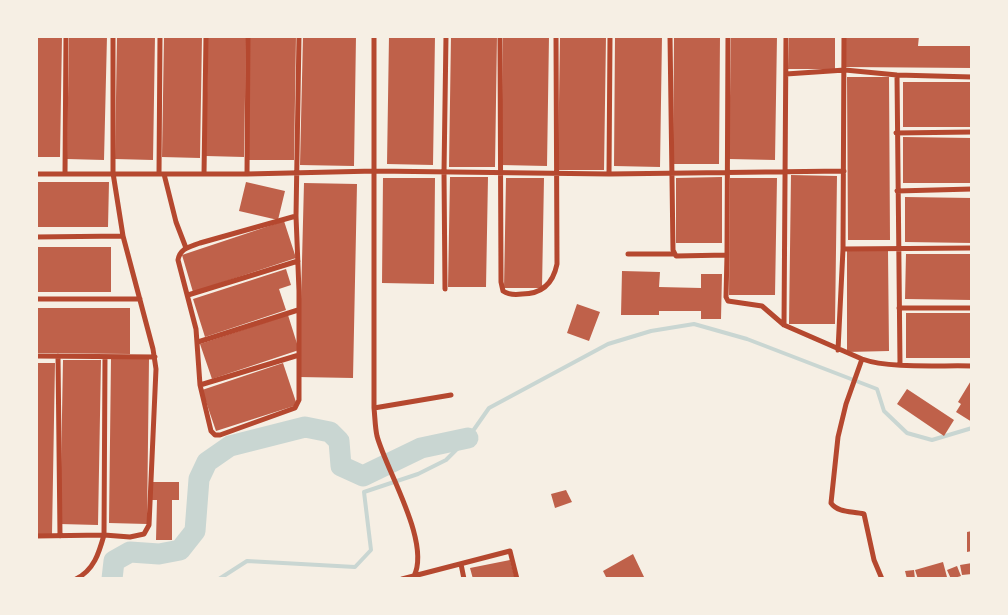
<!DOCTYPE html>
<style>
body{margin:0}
#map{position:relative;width:1008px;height:615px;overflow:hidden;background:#f6efe4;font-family:"Golos Text",sans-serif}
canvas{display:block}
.frame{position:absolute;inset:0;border:38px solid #f6efe4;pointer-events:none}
</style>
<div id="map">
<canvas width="1008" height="615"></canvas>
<div class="frame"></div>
</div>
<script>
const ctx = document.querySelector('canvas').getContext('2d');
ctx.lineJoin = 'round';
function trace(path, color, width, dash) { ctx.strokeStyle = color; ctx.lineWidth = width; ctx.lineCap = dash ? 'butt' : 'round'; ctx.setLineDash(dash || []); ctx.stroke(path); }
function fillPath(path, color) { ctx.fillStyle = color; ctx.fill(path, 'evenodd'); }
const stream = new Path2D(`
 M219,579L247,561L355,567L371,550L364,492L418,474L446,460L468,438L489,408L608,344L651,331L694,324L747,339L877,389L884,411L907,433L932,440L972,428`);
const river = new Path2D(`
 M112,579L114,561L130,552L159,554L180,550L195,531L199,479L207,462L230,446L305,427L330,432L339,441L341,466L363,476L421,448L468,438`);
const building = new Path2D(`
 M36,36H62L60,157H36Z
 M69,36H107L104,160L67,159Z
 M117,36H155L153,160L115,159Z
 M164,36H202L200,158L162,157Z
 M208,36H246L244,157L206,156Z
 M250,36H296L294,160H248Z
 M303,36H356L354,166L300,165Z
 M389,36H435L433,165L387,164Z
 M451,36H497L495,167H449Z
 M503,36H549L547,166L501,165Z
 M560,36H606L604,170H558Z
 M615,36H662L660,167L614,166Z
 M674,36H720L719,164H673Z
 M731,36H777L775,160L729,159Z
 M789,36H835V69H788Z
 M846,36H919L918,46H972V68L846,67Z
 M847,77H889L890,240H848Z
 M903,82H972V127H903Z
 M903,137L972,138V183H903Z
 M791,175L837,176L835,324H789Z
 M450,177H488L486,287H448Z
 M722,177V243H676V178Z
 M383,178H435L434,284L382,283Z
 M506,178H544L542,288H504Z
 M730,178H777L775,295H729Z
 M36,182H109L108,227H36Z
 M246,182L285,191L278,220L239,211Z
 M304,183L357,184L353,378L299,377Z
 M905,197L972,198V243L905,242Z
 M284,221L296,258L193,292L182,255Z
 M36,247H111V292H36Z
 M847,251H888L889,351L847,352Z
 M906,254H972V300L905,299Z
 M286,269L291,285L279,289L286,310L205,337L193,299Z
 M622,271L660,272L659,287L701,288V274H722L721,319H701V311H659V315H621Z
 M577,304L600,312L589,341L567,333Z
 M36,308H130V354L36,353Z
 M906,313H972V358H906Z
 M288,315L299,350L212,379L200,344Z
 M111,359H149L147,524L109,523Z
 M63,360H101L98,525L60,524Z
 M36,363H55L52,534H36Z
 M283,363L297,405L216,431L202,390Z
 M972,379V422L956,412L961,404L958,402Z
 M907,389L954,420L944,436L897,404Z
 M152,482H179V500H172V540H156L157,500H152Z
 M566,490L572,502L555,508L551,494Z
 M972,531V551L967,552V532Z
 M633,554L645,579H607L603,571Z
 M510,560L515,579H473L470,568Z
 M943,562L947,577L918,579L915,570Z
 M972,563V574L962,575L960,565Z
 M957,566L961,576L951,579L947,570Z
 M914,570L915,579H907L905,571Z`);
const minor = new Path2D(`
 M374,36V408C375,417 375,427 377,436C386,470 431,542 414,576
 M500,36L501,282L503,291C509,295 515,295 522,294C542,294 553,284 557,264L556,36
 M670,36L673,250L676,256L727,255L726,297L728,301L762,306L784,325L862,359C890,369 941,365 972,366
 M786,74L845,70L897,75L972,77
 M897,75L900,364
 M896,133L972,132
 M36,174H247L375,171L609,174L844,171
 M65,174L66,36
 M159,174L160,36
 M164,174L176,222L186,248
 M204,174L206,36
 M247,174L248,36
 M609,174L610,36
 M897,191L972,189
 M296,216L200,243C190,247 180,248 178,260L196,329L200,385L211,431L215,435H220L295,408L299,400V291L296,216L299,36
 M36,237L123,236
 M843,249L972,248
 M628,254H674
 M727,255L728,36
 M445,289L444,172L446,36
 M188,295L298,261
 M36,299H140
 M899,308H972
 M784,325L786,36
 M198,342L298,310
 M838,350L843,249L844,36
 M36,356L155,357
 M58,356L60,536
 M862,359L846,404L838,437L831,503C838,513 852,511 864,514L874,560L882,579
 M200,385L299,355
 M374,408L451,395
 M36,536L104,535L130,537L144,534L149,525L156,369L153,349L123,236L113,173V36
 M461,564L464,579
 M76,579C94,570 99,553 104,535L105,357
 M402,579L510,551L517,579`);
trace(stream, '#c9d6d2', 4);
trace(river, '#c9d6d2', 21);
fillPath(building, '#bf614a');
trace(minor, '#b5482f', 5);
</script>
